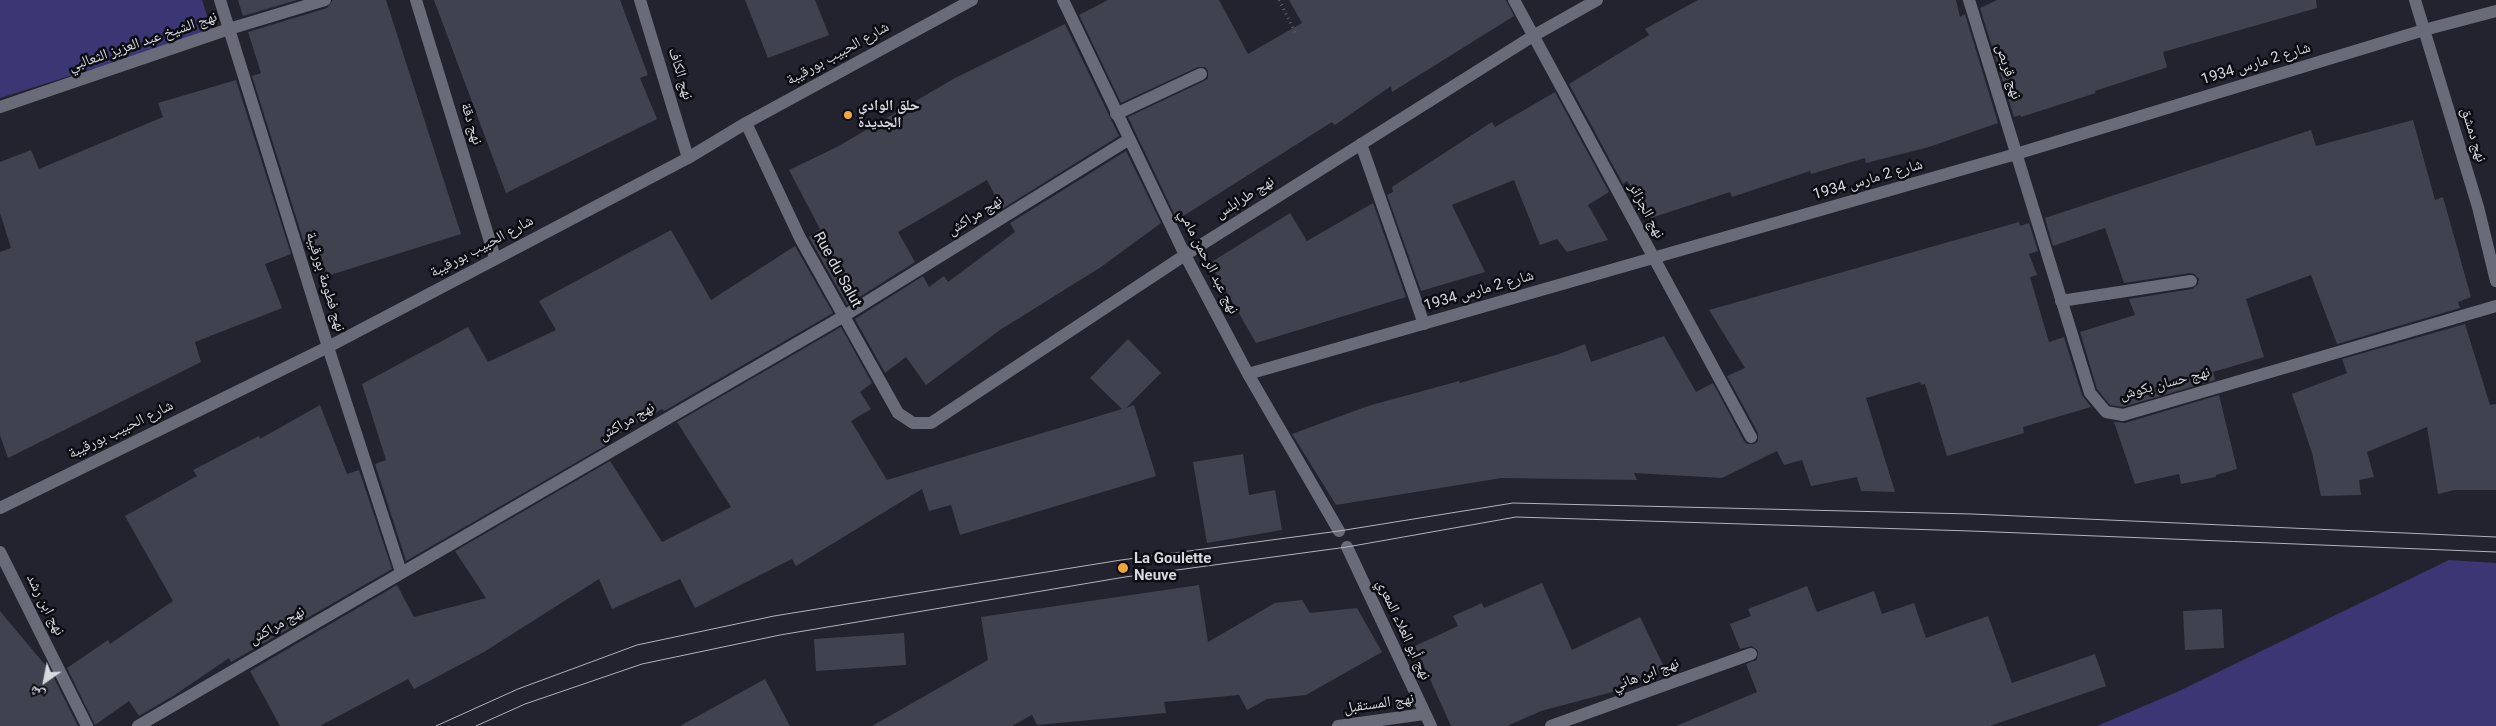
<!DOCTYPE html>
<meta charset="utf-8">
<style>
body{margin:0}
#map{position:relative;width:2496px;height:726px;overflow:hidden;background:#22232e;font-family:Roboto,"Noto Naskh Arabic",sans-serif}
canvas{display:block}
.north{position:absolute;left:20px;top:656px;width:50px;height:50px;-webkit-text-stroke:4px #0c0d12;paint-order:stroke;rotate:213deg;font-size:14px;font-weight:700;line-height:20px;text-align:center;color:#d7d8e0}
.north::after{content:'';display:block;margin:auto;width:18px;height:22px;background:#d7d8e0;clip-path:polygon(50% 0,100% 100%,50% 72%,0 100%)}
</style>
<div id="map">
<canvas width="2496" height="726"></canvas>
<div class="north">ش</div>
</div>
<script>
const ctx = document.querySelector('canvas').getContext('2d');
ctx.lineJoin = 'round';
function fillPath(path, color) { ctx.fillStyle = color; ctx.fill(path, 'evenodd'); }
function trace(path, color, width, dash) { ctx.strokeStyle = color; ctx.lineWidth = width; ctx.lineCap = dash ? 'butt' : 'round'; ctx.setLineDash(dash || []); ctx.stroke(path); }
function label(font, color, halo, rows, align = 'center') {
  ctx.font = font + ' Roboto,"Noto Naskh Arabic",sans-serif'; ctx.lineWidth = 5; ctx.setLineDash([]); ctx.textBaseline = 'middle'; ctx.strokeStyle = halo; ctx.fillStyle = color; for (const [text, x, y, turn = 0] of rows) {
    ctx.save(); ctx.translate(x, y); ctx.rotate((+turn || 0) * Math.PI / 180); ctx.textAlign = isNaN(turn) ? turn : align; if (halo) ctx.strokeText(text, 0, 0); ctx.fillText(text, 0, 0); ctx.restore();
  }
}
const green = new Path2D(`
 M0,0H202L212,31L0,98Z
 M2449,560L2496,563V726H2097L2177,692Z`);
const building = new Path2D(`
 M238,0H297L243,16Z
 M333,0H386L461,234L327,276L317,245L306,249L252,76L261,73L248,32L327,8Z
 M434,0H620L648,75L640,78L657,119L506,193Z
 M745,0H815L829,35L768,58Z
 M1108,0H1219L1248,54L1302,23L1289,0H1506L1514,16L1392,92L1391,86L1335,125L1332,122L1177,220L1128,117L1204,81L1208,78V71L1205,67H1198L1121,103L1079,15Z
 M1698,0H1956L1960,17L1965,14L1998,123L1929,147L1866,163L1865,158L1811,174L1810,171L1732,197L1730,192L1651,218L1627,181L1623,184L1569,84L1649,35L1645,29Z
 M1997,0H2316L2317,8L2163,52L2167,67L2165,68L2095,91L2096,93L2021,117L2020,115L2014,117L1980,8Z
 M1065,24L1119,136L1002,209L987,180L898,232L915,262L847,305L809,237L820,229L789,170L837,147L955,78Z
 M236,80L291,254L265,264L282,308L195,342L201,362L8,458L0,435V252L11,248L0,213V162L31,150L39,169L163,117L158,103Z
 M1555,92L1609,192L1588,205L1608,240L1567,252L1557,239L1540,245L1514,180L1452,205L1485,272L1421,291L1387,195L1393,192L1392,187L1492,122L1495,127Z
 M2413,120L2435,200L2443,197L2471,297L2458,302L2460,308L2337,344L2311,275L2246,299L2264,357L2213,372L2215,380L2123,407L2110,405L2097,389L2080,332L2135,315L2129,299L2192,289L2198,284L2199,279L2194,274L2190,273L2124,283L2105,228L2053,246L2045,218L2311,130L2316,146Z
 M1126,151L1161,223L1101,267L1000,330L926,385L906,357L885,373L855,319L923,276L929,287L944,276L948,282L1015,232L1010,223Z
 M1373,203L1406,297L1256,343L1210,263L1290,213L1307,241Z
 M2019,222L2020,226L2029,223L2038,251L2029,254L2037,275L2030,277L2049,342L2064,337L2082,395L2091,407L2023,427L2024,433L1947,456L1925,384L1921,385L1920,382L1866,398L1895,492L1861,491L1857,477L1811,486L1802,460L1784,465L1777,451L1722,478L1634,473L1637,480L1501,478L1336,505L1292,434L1368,406L1459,381L1460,383L1559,354L1585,344L1591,362L1664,336L1696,392L1713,383L1744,441L1747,444H1754L1758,441V433L1727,376L1745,368L1709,310Z
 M671,230L711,300L795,246L833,313L664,411L662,409L606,441L608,444L406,561L375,464L386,460L362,384L468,327L488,362L556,330L539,301Z
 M2465,324L2490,405L2496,404V490H2454L2438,494L2427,427L2367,452L2374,477L2359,480L2361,495L2321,496L2312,453L2292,394L2347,373L2342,359Z
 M841,327L872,383L860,392L871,409L851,421L887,480L1122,409L1090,378L1128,339L1161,373L1126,408L1134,405L1156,476L960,535L951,505L929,511L922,489L796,566L792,559L695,608L680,579L612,609L599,579L484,652L414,689L408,679L320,726H280L250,671L397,585L414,617L486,598L455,551L610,461L662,542L731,507L677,422Z
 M2219,395L2237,469L2216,475V477L2181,484L2179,474L2135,484L2114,422L2125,423Z
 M320,405L347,474L359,470L392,569L231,662L229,658L173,696L139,716L129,701L95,725L67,668L108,640L110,644L173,601L125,516L197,476L193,470L259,436L260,439Z
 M1243,454L1249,495L1275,490L1282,530L1207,543L1193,462Z
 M1542,583L1572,650L1640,617L1665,669L1620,690L1541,711L1507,726H1451L1415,646L1458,626L1453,616L1482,603L1484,608Z
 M1199,585L1208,642L1275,603L1302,600L1310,613L1357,608L1382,652L1306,695L1267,699L1247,710L1239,695L1164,702L1166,713L1037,725L1032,715L1012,726H872L988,660L981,617Z
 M1807,586L1817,612L1874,591L1882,614L1914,603L1926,638L1988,616L2012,683L2095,654L2106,686L1990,726H1676L1757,692L1746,664L1757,660L1758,651L1752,646L1740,649L1730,624L1751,616L1748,609Z
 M2222,609L2224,648L2185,650L2183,611Z
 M0,611L51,672L78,726H0Z
 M904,633L906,665L816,671L814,639Z
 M765,679L790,726H680Z`);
const path = new Path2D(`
 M1279,0L1296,34`);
const pedestrian = new Path2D(`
 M1116,114L1201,74
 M1361,144L1424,324
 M2061,301L2191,281`);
const minor = new Path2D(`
 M220,0L328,347L401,572
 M416,0L495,258
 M640,0L688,158
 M1063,0L1185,255L1248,374L1339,531
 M1514,0L1751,437
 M1969,0L2090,393L2106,412L2123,415L2496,306
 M2415,0L2478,207L2496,281
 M0,107L229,29L325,0
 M746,123L800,238L898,413L913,423H931L1185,255L1533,36L1597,0
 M1248,374L2016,154L2424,30L2496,11
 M1347,547L1431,726
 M0,552L87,726
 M138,726L844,316L1128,140
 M1338,726L1424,714
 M1551,726L1751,654`);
const secondary = new Path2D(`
 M0,508L328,347L688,158L746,123L972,0`);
const tram = new Path2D(`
 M436,726L518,689L637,645L774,616L1121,560L1339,531L1513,503L1972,514L2496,537
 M476,726L525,704L642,664L780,635L1125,577L1347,547L1516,517L1971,531L2496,552`);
const markers = [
 [848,115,5,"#efa73d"],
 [1123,568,6,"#efa73d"]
];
const streetNames = [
 ["نهج الشيخ عبد العزيز الثعالبي",143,42,-19],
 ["شارع الحبيب بورقيبة",838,54,-29],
 ["شارع 2 مارس 1934",2256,64,-17],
 ["نهج قربص",2008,72,73],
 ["نهج الكاف",680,74,73],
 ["نهج دقة",471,124,73],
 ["نهج دمشق",2473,135,73],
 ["شارع 2 مارس 1934",1868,180,-16],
 ["نهج طرابلس",1245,198,-32],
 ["نهج الجزائر",1646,211,62],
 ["نهج مراكش",975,216,-32],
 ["شارع الحبيب بورقيبة",482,247,-28],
 ["نهج عبد الرحمن مامي",1208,262,63],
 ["Rue du Salut",837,270,61],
 ["نهج فطومة بورقيبة",325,282,73],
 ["شارع 2 مارس 1934",1479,291,-16],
 ["نهج حسان بكوش",2165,384,-15],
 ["نهج مراكش",627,422,-30],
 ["شارع الحبيب بورقيبة",121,430,-26],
 ["نهج ابن رشد",45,605,63],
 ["نهج مراكش",277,626,-30],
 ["نهج أبو العلاء المعري",1403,630,65],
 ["نهج ابن هاني",1646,675,-20],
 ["نهج المستقبل",1379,704,-8]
];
const poiNames = [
 ["حلق الوادي",858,106],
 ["الجديدة",858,123],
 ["La Goulette",1134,559],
 ["Neuve",1134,576]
];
fillPath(green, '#3b3775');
fillPath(building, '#41424f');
trace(path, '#5f606a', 3, [1, 4]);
trace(pedestrian, '#6a6b78', 12);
trace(minor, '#6a6b78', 12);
trace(secondary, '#6a6b78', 12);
trace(tram, '#b2b3bc', 1);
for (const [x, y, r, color] of markers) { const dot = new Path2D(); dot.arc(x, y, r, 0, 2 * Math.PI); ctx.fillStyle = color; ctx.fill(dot); trace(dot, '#0c0d12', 2); }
label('15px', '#d7d8e0', '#0c0d12', streetNames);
label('bold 15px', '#d7d8e0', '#0c0d12', poiNames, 'left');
</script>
